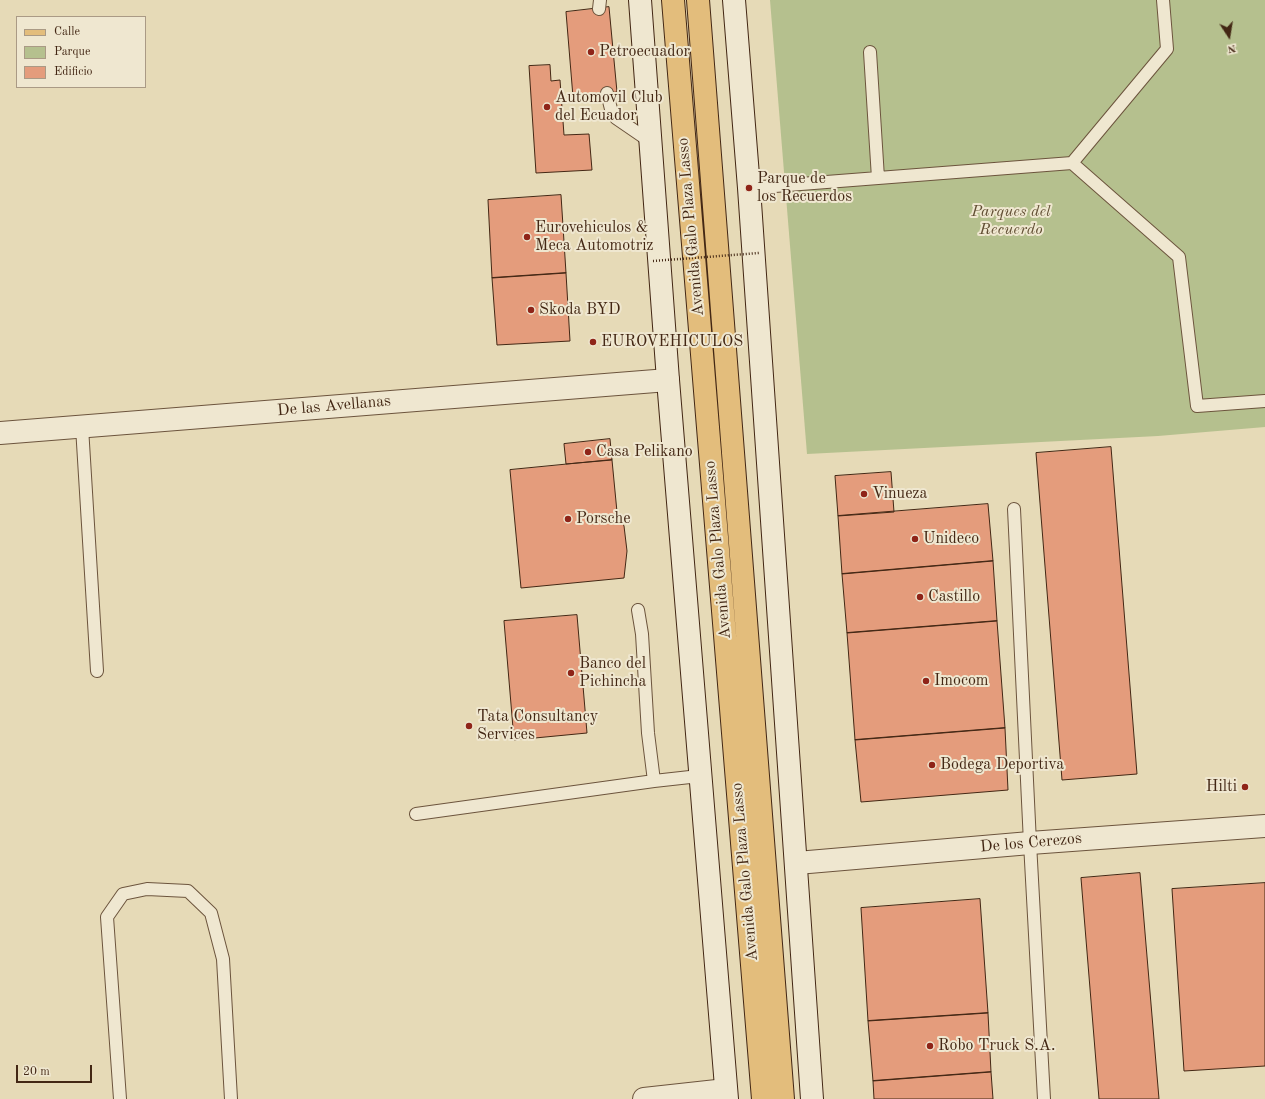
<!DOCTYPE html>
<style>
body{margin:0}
#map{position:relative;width:1265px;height:1099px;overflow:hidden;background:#e6dab7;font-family:"Old Standard TT",serif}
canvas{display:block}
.legend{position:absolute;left:16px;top:16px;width:130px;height:72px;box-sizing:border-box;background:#efe7d0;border:1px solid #aa9a85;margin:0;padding:5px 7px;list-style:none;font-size:12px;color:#432714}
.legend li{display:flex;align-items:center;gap:8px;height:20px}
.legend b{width:20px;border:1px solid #aa9a85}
.north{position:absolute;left:1209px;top:16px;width:40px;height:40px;-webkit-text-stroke:3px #efe7d0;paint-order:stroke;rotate:168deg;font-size:11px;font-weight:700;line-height:16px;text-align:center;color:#432714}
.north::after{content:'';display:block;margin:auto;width:14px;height:18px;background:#432714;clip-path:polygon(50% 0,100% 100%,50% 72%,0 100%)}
.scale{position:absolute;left:16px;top:1065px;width:76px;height:18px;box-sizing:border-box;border:2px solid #432714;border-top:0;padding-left:5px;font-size:12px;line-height:14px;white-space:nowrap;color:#432714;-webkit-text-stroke:3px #efe7d0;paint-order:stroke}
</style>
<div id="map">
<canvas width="1265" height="1099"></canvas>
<ul class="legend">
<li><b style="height:5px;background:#e3bd7c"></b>Calle</li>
<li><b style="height:11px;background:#b5c08e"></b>Parque</li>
<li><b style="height:11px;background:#e49c7c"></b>Edificio</li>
</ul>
<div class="north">N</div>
<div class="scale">20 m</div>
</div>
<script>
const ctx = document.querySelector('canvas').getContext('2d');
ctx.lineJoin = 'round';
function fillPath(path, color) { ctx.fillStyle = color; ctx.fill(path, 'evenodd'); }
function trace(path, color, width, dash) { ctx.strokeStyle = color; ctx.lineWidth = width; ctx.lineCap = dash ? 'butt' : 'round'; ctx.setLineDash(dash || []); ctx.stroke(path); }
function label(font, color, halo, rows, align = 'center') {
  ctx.font = font + ' "Old Standard TT",serif'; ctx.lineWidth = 4; ctx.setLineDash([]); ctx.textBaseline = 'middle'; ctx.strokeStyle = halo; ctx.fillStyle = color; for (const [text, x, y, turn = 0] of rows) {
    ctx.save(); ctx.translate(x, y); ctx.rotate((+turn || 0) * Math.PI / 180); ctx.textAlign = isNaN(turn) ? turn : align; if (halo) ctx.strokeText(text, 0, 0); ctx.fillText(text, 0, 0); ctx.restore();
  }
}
const green = new Path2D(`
 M770,0H1265V427L1158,436L807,454Z`);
const building = new Path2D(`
 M609,7L617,92L573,97L566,12Z
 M550,65L551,81L560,80L564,135L589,134L592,170L536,173L529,66Z
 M561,195L566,273L492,278L488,200Z
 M566,273L570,341L497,345L492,278Z
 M610,439L612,460L566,464L564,444Z
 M1111,447L1137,774L1062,780L1036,453Z
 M612,460L617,512L624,526L627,551L624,578L521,588L510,470Z
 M891,472L894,512L838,516L835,476Z
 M988,504L993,561L842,574L838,516Z
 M993,561L997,621L847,633L842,574Z
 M577,615L587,733L514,740L504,621Z
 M997,621L1005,728L855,740L847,633Z
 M1005,728L1008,790L861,802L855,740Z
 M1140,873L1159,1099H1099L1081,878Z
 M1265,883V1066L1184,1071L1172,889Z
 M980,899L988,1013L868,1021L861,908Z
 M988,1013L991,1072L873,1081L868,1021Z
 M991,1072L993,1099H874L873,1081Z`);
const service = new Path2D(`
 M599,9L600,0
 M870,52L878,178
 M607,93L612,113L616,118L651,142
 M1072,163L1167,49L1163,0
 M749,188L1072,163L1179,257L1197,406L1265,401
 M82,427L97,671
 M1014,509L1030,843L1044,1099
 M638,610L642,634L648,733L654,781L690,777L700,779
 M416,814L654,781
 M120,1099L107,917L123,894L147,889L188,891L211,913L223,959L231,1099`);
const minor = new Path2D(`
 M0,433L668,380
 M797,863L1030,843L1265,826
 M644,1099L726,1090`);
const secondary = new Path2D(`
 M640,0L668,380L727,1099
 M734,0L749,188L812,1099`);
const primary = new Path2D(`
 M673,0L763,1099
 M698,0L783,1099`);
const pathBridge = new Path2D(`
 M653,261L759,253`);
const markers = [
 [591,52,4,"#8f2418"],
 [547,107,4,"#8f2418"],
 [749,188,4,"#8f2418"],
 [527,237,4,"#8f2418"],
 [531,310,4,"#8f2418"],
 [593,342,4,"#8f2418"],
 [588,452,4,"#8f2418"],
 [864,494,4,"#8f2418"],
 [568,519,4,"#8f2418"],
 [915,539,4,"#8f2418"],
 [920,597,4,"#8f2418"],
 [571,673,4,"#8f2418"],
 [926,681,4,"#8f2418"],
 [469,726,4,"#8f2418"],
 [932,765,4,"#8f2418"],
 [1245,787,4,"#8f2418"],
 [930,1046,4,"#8f2418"]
];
const poiNames = [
 ["Petroecuador",599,52],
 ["Automovil Club",555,98],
 ["del Ecuador",555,116],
 ["Parque de",757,179],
 ["los Recuerdos",757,197],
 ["Eurovehiculos &",535,228],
 ["Meca Automotriz",535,246],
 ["Skoda BYD",539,310],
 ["EUROVEHICULOS",601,342],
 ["Casa Pelikano",596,452],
 ["Vinueza",872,494],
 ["Porsche",576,519],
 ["Unideco",923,539],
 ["Castillo",928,597],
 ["Banco del",579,664],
 ["Pichincha",579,682],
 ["Imocom",934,681],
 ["Tata Consultancy",477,717],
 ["Services",477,735],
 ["Bodega Deportiva",940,765],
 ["Hilti",1237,787,"right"],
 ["Robo Truck S.A.",938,1046]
];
const parkNames = [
 ["Parques del",1011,212],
 ["Recuerdo",1011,230]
];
const streetNames = [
 ["Avenida Galo Plaza Lasso",691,227,-95],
 ["De las Avellanas",334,406,-5],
 ["Avenida Galo Plaza Lasso",718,550,-95],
 ["De los Cerezos",1031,843,-5],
 ["Avenida Galo Plaza Lasso",745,872,-95]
];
fillPath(green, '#b5c08e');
fillPath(building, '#e49c7c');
trace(building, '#432714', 1);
trace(service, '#6c543d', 14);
trace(minor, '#6c543d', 24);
trace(secondary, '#432714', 24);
trace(primary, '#432714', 24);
trace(service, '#efe7d0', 12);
trace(minor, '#efe7d0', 22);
trace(secondary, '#efe7d0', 22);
trace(primary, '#e3bd7c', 22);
trace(pathBridge, '#432714', 2.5, [1, 2]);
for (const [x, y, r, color] of markers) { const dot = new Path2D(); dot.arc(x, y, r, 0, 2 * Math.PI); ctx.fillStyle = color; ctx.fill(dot); trace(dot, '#efe7d0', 1.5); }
label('16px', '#432714', '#efe7d0', poiNames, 'left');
label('italic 16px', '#604d32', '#efe7d0', parkNames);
label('16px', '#432714', '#efe7d0', streetNames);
</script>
